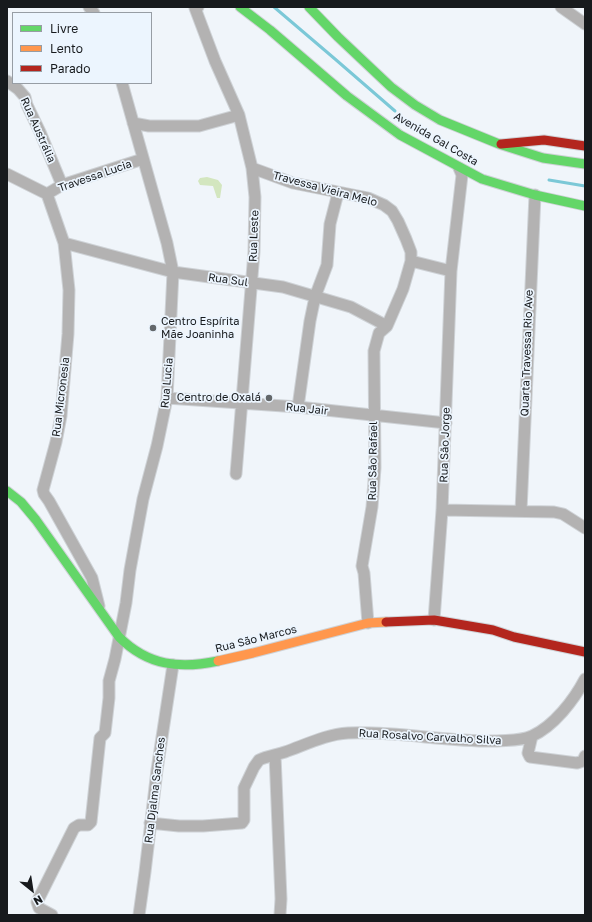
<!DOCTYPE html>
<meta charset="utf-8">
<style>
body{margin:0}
#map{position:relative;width:592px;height:922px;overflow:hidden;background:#f0f5fa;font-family:"Golos Text",sans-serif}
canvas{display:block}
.frame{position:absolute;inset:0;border:8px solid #171a1d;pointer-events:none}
.legend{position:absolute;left:12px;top:12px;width:140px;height:72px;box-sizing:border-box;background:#ecf5fe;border:1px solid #979da4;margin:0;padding:5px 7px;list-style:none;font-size:12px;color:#171a1d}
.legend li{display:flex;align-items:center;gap:8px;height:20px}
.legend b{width:20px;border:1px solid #979da4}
.north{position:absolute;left:12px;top:870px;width:40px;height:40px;-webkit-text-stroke:3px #ecf5fe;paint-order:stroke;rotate:150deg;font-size:11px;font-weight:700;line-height:16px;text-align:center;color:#171a1d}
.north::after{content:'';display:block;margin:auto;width:14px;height:18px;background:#171a1d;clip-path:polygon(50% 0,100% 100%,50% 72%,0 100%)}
</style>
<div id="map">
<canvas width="592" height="922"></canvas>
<div class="frame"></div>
<ul class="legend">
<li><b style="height:5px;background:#63d668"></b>Livre</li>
<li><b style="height:5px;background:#ff974d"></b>Lento</li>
<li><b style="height:5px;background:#b3261e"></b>Parado</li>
</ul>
<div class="north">N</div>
</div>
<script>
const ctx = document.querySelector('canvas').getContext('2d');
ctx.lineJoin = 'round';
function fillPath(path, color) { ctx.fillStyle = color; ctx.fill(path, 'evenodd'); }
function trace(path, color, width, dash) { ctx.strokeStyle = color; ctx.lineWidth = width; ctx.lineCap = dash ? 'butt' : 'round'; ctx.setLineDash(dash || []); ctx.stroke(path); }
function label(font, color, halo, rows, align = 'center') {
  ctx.font = font + ' "Golos Text",sans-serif'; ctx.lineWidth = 3.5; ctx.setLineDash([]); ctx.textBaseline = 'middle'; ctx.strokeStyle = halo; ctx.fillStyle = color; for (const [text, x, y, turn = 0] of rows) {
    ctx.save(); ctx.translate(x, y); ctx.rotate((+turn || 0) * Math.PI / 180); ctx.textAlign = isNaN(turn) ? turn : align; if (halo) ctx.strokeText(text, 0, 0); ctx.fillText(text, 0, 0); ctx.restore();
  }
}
const green = new Path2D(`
 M207,177L218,180L222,185L220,198H217L213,186L200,185L198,181L200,178Z`);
const stream = new Path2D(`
 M274,7L335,59L395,111
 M549,180L585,186`);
const street = new Path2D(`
 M89,7L94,13
 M198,7L195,8L215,61L239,115L252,168L255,197L254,252L236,474
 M561,7L585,24
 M7,81L18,89L25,97L27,105L40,132L62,185
 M133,123L149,126H199L239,115
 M252,168L293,183L368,198L384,205L392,211L398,221L406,239L411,252V261L403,289L387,326L379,333L374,351L375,468L372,507L362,566L364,573L368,623
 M7,174L47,194
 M47,194L64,243L69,290L68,334L61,416L56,442L43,490L44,494L49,501L92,578L99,606
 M47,194L62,185L143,159
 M64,243L173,272L283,287L351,307L387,326
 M411,261L451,271
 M167,398L298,407L446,423
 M298,407L310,321L315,297L327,265L330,224L338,193
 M442,510L554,512L563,514L585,528
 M521,511L535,195
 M434,620L442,510L451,271L462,175L459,168
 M532,736L528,753L530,757L577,763L583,761L585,756
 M275,755L281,899L280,915
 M150,823L179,826H203L242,823L244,820V788L254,767L259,760C267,756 276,755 285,752C305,745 327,734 348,733C398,731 447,742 497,741C508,740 521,741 532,736C554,726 574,700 585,679
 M52,915L39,908L37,902L74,828L79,825H88L91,822L100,738L105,733L109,698V681L115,659L126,603L130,570L143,499L157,446L167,398L173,272L167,243L122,83
 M139,915L145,872L157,770L173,665`);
const fast = new Path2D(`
 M240,7L270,30L347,96L400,135L482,179L535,195L585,206
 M309,7L338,37L391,87L415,105L440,120L499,144L543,158L585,164
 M7,491L21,502L36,520L119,637C148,666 180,669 218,661`);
const slow = new Path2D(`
 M218,661L253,653L368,623L386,622`);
const jam = new Path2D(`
 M501,144L544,140L585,146
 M386,622L434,620L493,630L514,637L585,652`);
const markers = [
 [153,328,4,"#63676a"],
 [269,398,4,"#63676a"]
];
const streetNames = [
 ["Rua Austrália",38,130,66],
 ["Avenida Gal Costa",436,139,30],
 ["Travessa Lucia",95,176,-19],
 ["Travessa Vieira Melo",325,189,15],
 ["Rua Leste",254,236,-88],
 ["Rua Sul",228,280,8],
 ["Quarta Travessa Rio Ave",527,353,-88],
 ["Rua Lucia",167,383,-85],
 ["Rua Micronesia",61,397,-83],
 ["Rua Jair",307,409,6],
 ["Rua São Jorge",445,445,-88],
 ["Rua São Rafael",373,461,-89],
 ["Rua São Marcos",256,639,-14],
 ["Rua Rosalvo Carvalho Silva",430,737,3],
 ["Rua Djalma Sanches",155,790,-83]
];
const poiNames = [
 ["Centro Espírita",161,322],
 ["Mãe Joaninha",161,335],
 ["Centro de Oxalá",261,398,"right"]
];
fillPath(green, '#d3e6bf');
trace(stream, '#7bc8d7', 3);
trace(street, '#ced2d6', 13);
trace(fast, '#ced2d6', 11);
trace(slow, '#ced2d6', 11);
trace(jam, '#ced2d6', 11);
trace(street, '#b3b2b2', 11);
trace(fast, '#63d668', 9);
trace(slow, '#ff974d', 9);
trace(jam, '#b3261e', 9);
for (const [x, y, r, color] of markers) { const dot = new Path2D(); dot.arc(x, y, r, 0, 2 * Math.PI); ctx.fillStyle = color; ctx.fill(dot); trace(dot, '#ecf5fe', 1.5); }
label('11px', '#171a1d', '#ecf5fe', streetNames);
label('11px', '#171a1d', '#ecf5fe', poiNames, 'left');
</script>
